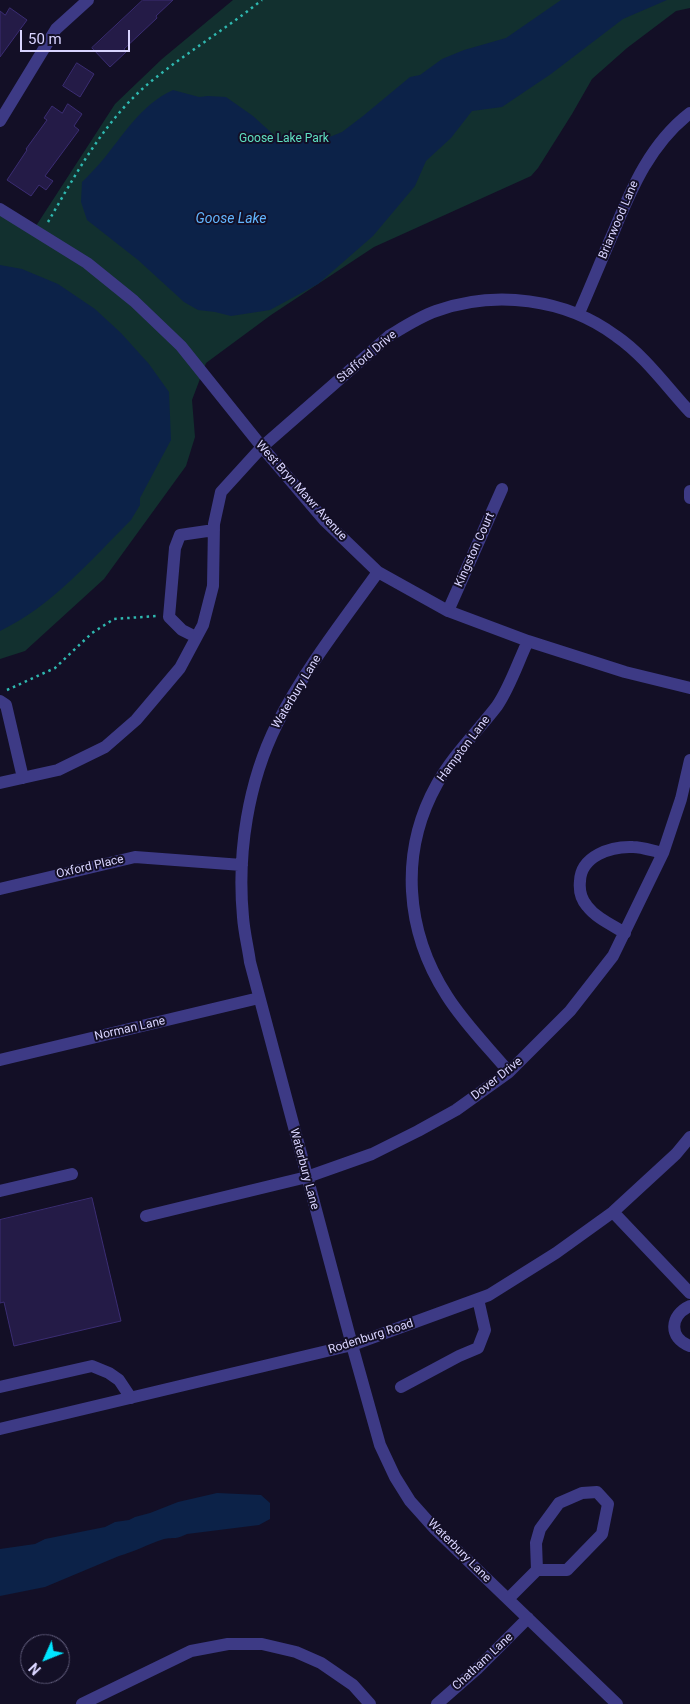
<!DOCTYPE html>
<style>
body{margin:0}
#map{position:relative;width:690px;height:1704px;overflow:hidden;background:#130f26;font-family:Roboto,sans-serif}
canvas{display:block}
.north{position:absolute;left:20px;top:1634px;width:50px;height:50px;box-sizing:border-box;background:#130f26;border:1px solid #625e7d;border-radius:50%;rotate:226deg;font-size:14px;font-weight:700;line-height:20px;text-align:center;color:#d9d4ff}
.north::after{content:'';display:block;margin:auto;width:18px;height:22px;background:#00e5ff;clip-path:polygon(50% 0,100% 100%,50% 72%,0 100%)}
.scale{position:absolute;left:20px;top:30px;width:110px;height:22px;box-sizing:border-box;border:2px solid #d9d4ff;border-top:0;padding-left:6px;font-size:15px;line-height:18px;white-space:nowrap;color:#d9d4ff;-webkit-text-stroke:4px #130f26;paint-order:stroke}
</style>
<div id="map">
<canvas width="690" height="1704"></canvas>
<div class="north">N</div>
<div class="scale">50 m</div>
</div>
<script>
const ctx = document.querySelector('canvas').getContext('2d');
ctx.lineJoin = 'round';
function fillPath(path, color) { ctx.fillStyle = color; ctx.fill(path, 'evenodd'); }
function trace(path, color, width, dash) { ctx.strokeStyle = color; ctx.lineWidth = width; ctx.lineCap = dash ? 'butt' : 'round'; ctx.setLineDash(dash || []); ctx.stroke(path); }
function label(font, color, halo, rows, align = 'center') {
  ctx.font = font + ' Roboto,sans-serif'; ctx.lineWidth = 4; ctx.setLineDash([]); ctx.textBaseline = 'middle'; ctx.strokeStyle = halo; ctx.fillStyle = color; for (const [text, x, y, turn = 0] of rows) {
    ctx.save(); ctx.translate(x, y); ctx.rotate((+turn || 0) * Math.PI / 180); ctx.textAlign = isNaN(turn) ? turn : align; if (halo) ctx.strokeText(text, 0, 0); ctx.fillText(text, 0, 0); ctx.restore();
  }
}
const green = new Path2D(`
 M233,0H690V8L676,11L627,48L592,79L572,114L538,168L531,176L374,247L271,315L206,363L192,400L195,437L186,466L104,579L25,651L0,659V209L34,229L115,104L162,59Z`);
const water = new Path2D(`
 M561,0H667L623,19L551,74L502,107L472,111L451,138L426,161L415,186L373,236L318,284L270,310L231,316L215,312L198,310L184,302L138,260L87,220L81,202L82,182C89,175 95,169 101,162C124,135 140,105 173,90L199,97L208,96L226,97L253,116L275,136L322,140L342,132L363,116L410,77L420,75L442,59L464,50L506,38Z
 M0,265L22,269L58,284L95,309L121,333L149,364L169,392L171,440L140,498V505L131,520C90,561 52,606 0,631Z
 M217,1493L261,1495L270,1503V1519L259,1525L187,1534C175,1540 173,1537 164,1539C148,1544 134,1552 119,1556L45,1587L0,1596V1549L35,1544L45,1539L105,1527L115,1522L129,1520L135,1517L150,1513L178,1502Z`);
const building = new Path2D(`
 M143,0H173L156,16L157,18L124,49L126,52L110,67L92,48Z
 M10,8L27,20L0,57V11L5,15Z
 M77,63L94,74L80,97L63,86Z
 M68,104L82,114L74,126L79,130L45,176L53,181L46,190L39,185L31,196L7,180L27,150L26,149L47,120L44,118L52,106L62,113Z
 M92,1198L121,1321L14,1346L4,1302L0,1303V1220Z`);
const path = new Path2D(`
 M48,222C77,172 107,116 154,79C189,51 227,28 262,0
 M7,690L55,668L92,633L114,619L156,616`);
const minor = new Path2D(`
 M0,121L56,29L88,0
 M0,209L87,263L134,301L181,346L262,447L325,521L378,572L448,611L528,641L625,672L690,688
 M579,313C591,286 602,258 614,231C632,187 651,143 690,113
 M690,491V498
 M378,572C343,621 304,670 277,724C248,782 237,853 243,917C244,932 248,947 250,962L352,1345L380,1445L395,1477L410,1501L435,1529L617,1704
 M448,611L502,489
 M196,637L182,630L169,617L175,548L180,535L214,530
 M0,701L6,705L23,778
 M0,783L58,770L105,747L136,720L180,668L203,625L213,586L214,524L221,492L262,447L389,336C404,327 419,317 436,311C495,290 565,298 616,336C645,356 666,386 690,412
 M0,889L135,857L242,865
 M625,933C612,925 596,918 587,906C581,899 579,890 580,881C581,856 611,846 633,847C642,847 653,851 663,853
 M0,1060L259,998
 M509,1072C488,1047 464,1023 447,996C405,931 399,852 437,784C453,755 477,732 497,706C510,687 518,662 528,641
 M0,1191L72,1174
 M613,1212L690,1293
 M146,1216L307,1177L372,1154L418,1131L456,1110L509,1072L570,1011L613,956L663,853L681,799L690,760
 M690,1306C670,1315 668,1338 690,1346
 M0,1387L92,1366L109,1373L119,1380L131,1398
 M401,1387L459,1356L478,1348L485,1330L478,1299
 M0,1429L352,1345L489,1295L556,1253L613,1212L676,1154L690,1137
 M508,1599L537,1570H567L602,1534L608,1504L597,1492L582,1493L559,1503L540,1529L536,1543L537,1570
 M82,1704L191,1651L228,1644H262L296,1652L321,1663L353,1685L370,1704
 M437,1704L477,1669L528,1618`);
const parkNames = [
 ["Goose Lake Park",284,139]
];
const streetNames = [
 ["Briarwood Lane",619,220,-67],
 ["Stafford Drive",367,357,-40],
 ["West Bryn Mawr Avenue",301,491,48],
 ["Kingston Court",475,550,-66],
 ["Waterbury Lane",297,692,-59],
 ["Hampton Lane",464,749,-53],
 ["Oxford Place",90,867,-13],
 ["Norman Lane",130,1029,-13],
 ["Dover Drive",497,1079,-38],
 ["Waterbury Lane",304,1169,75],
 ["Rodenburg Road",371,1337,-18],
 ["Waterbury Lane",459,1551,45],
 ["Chatham Lane",483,1662,-43]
];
const waterNames = [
 ["Goose Lake",231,219]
];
fillPath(green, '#12302f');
fillPath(water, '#0c2248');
fillPath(building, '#241b47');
trace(building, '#3b2d73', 1);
trace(path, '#2fb8b0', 2.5, [2.5, 4]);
trace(minor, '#3d3a85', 12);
label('12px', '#5fe0c0', '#130f26', parkNames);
label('12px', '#d9d4ff', '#130f26', streetNames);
label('italic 14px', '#62b6ff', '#130f26', waterNames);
</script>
